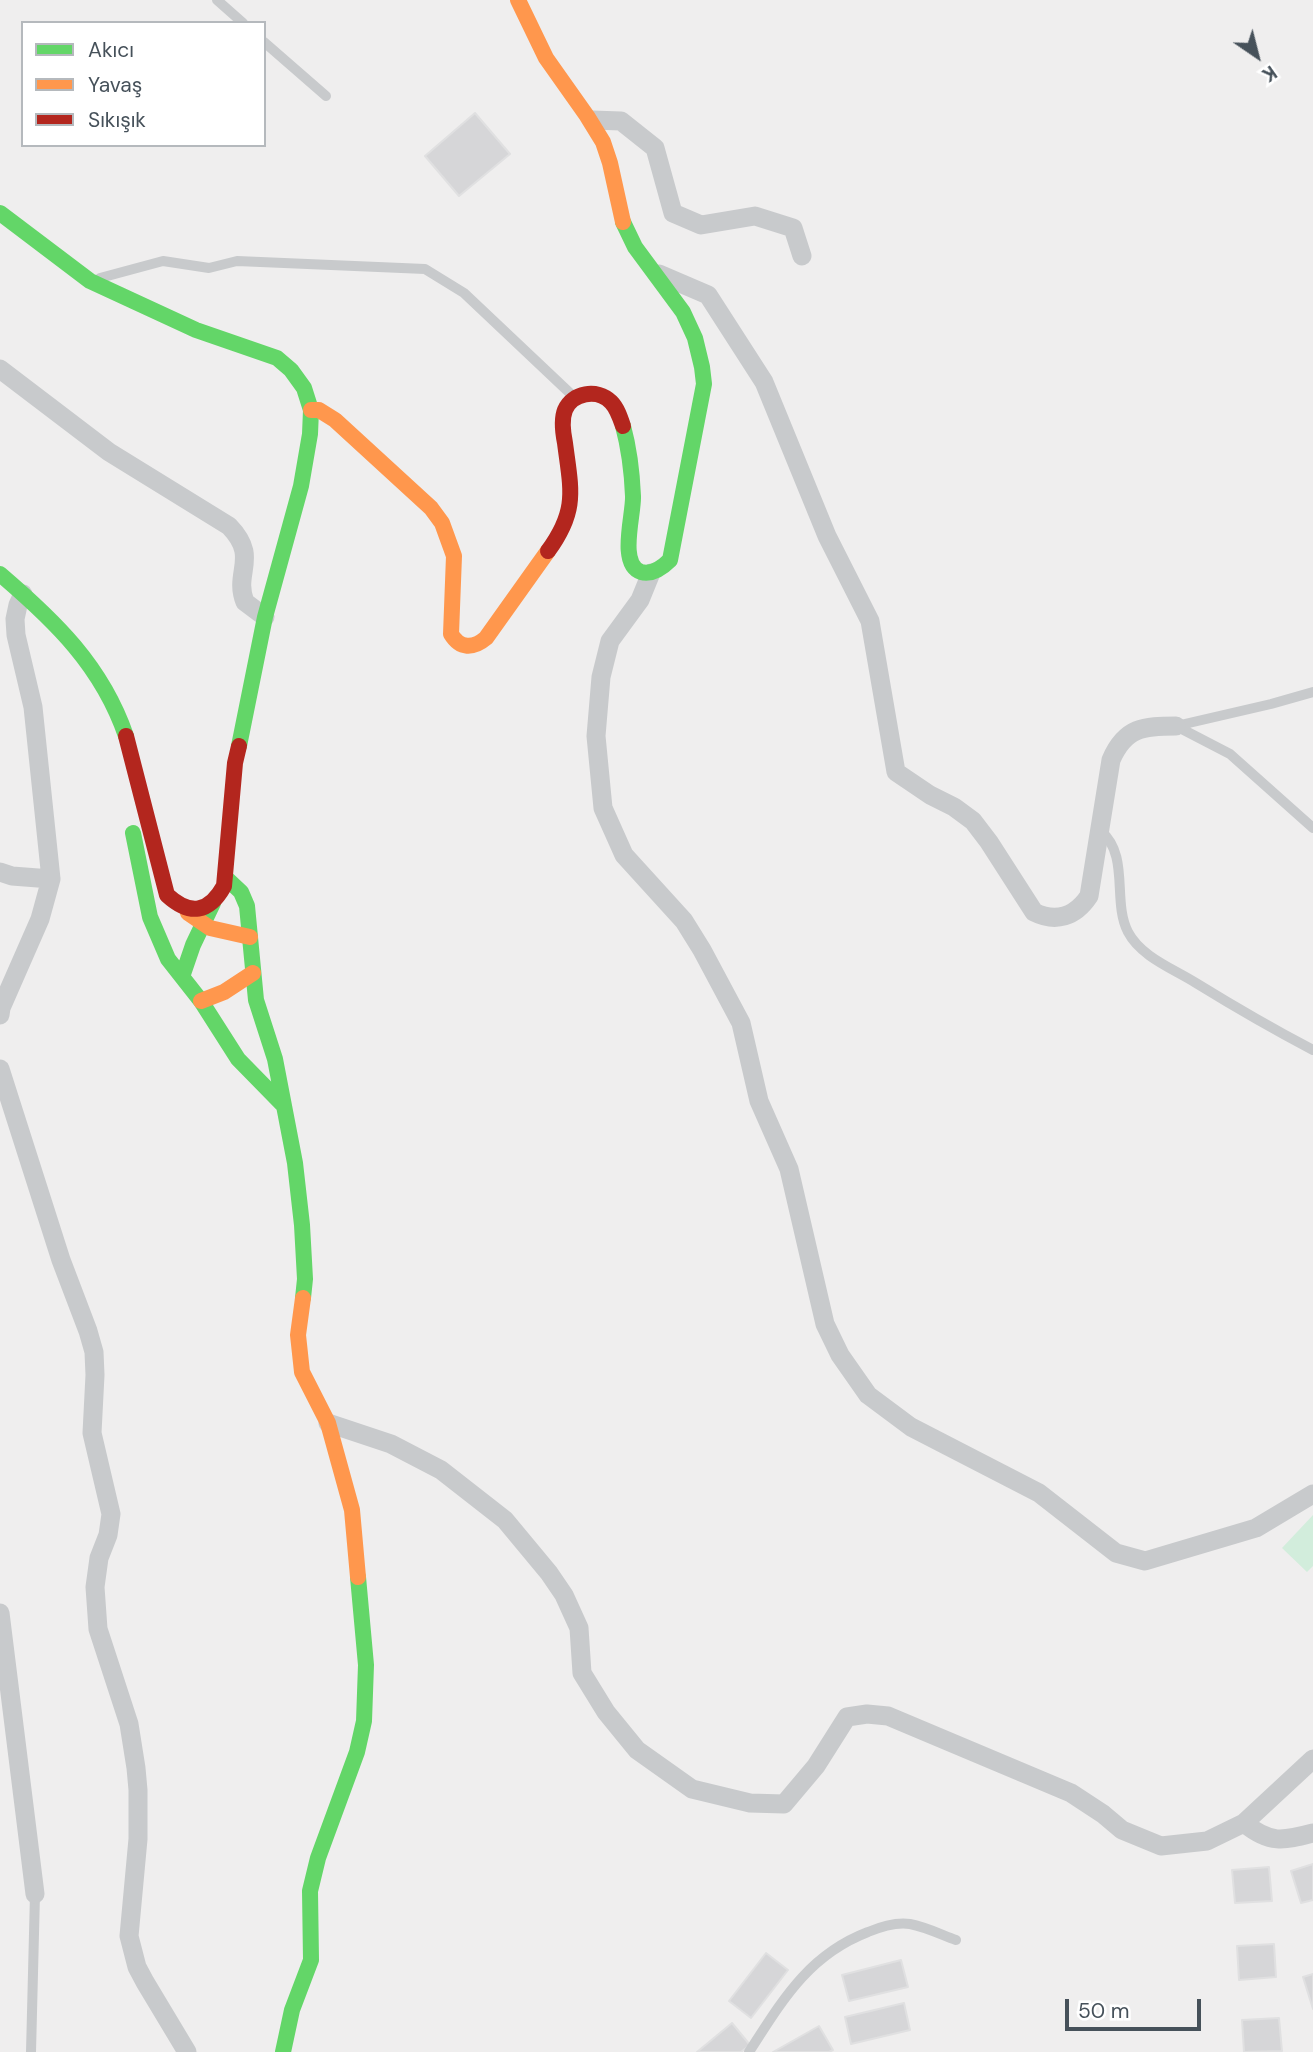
<!DOCTYPE html>
<meta charset="utf-8">
<style>
body{margin:0}
#map{position:relative;width:1313px;height:2052px;overflow:hidden;background:#efeeee;font-family:"DM Sans",sans-serif}
canvas{display:block}
.legend{position:absolute;left:21px;top:21px;width:245px;height:126px;box-sizing:border-box;background:#fff;border:2px solid #b5b9bd;margin:0;padding:9px 12px;list-style:none;font-size:21px;color:#46515a}
.legend li{display:flex;align-items:center;gap:14px;height:35px}
.legend b{width:35px;border:2px solid #b5b9bd}
.north{position:absolute;left:1222px;top:21px;width:70px;height:70px;-webkit-text-stroke:5px #fff;paint-order:stroke;rotate:145deg;font-size:19px;font-weight:700;line-height:28px;text-align:center;color:#46515a}
.north::after{content:'';display:block;margin:auto;width:24px;height:32px;background:#46515a;clip-path:polygon(50% 0,100% 100%,50% 72%,0 100%)}
.scale{position:absolute;left:1065px;top:1999px;width:136px;height:32px;box-sizing:border-box;border:4px solid #46515a;border-top:0;padding-left:9px;font-size:21px;line-height:24px;white-space:nowrap;color:#46515a;-webkit-text-stroke:5px #fff;paint-order:stroke}
</style>
<div id="map">
<canvas width="1313" height="2052"></canvas>
<ul class="legend">
<li><b style="height:9px;background:#63d668"></b>Akıcı</li>
<li><b style="height:9px;background:#ff974d"></b>Yavaş</li>
<li><b style="height:9px;background:#b3261e"></b>Sıkışık</li>
</ul>
<div class="north">K</div>
<div class="scale">50 m</div>
</div>
<script>
const ctx = document.querySelector('canvas').getContext('2d');
ctx.lineJoin = 'round';
function fillPath(path, color) { ctx.fillStyle = color; ctx.fill(path, 'evenodd'); }
function trace(path, color, width, dash) { ctx.strokeStyle = color; ctx.lineWidth = width; ctx.lineCap = dash ? 'butt' : 'round'; ctx.setLineDash(dash || []); ctx.stroke(path); }
const green = new Path2D(`
 M1313,1515V1566L1307,1572L1282,1548Z`);
const building = new Path2D(`
 M475,113L510,154L459,196L425,156Z
 M1313,1864V1900L1301,1903L1291,1871Z
 M1269,1867L1272,1901L1235,1903L1232,1870Z
 M1274,1944L1276,1977L1239,1980L1237,1946Z
 M766,1953L788,1970L751,2018L729,2001Z
 M901,1960L908,1987L849,2001L842,1975Z
 M1313,1974V2009L1303,1977Z
 M904,2003L910,2030L851,2044L845,2017Z
 M1279,2018L1282,2051L1244,2052L1242,2020Z
 M732,2023L750,2045L741,2052H697Z
 M819,2026L833,2050L829,2052H773Z`);
const lane = new Path2D(`
 M217,0L243,23
 M264,42L326,96
 M100,278L163,261L209,268L237,261L425,269L464,293L573,396
 M1176,726L1230,754L1313,828
 M1176,726L1271,704L1313,692
 M1101,831C1130,856 1112,901 1128,932C1141,957 1174,969 1196,983C1235,1007 1273,1029 1313,1050
 M31,2052L35,1894
 M749,2052C782,2001 808,1955 868,1932C880,1927 897,1922 910,1924C926,1927 942,1935 956,1940`);
const street = new Path2D(`
 M592,120L621,121L655,148L673,213L701,225L755,216L793,228L802,256
 M659,274L708,295L764,382L827,536L870,621L896,772L930,795L954,807L973,821L989,842L1034,912C1056,923 1075,917 1089,896L1111,760C1125,727 1144,726 1176,726
 M0,369L109,452L229,526C260,558 233,572 245,602L265,617
 M651,573L640,600L610,641L601,677L596,736L603,808L624,855L684,921L702,950L741,1023L759,1101L789,1169L825,1324L840,1355L868,1395L911,1427L1039,1493L1116,1553L1145,1561L1256,1528L1313,1494
 M0,872L12,876L51,879L33,707L16,635L15,619L18,605L23,594
 M0,1015L1,1008L40,919L51,879
 M0,1069L61,1260L88,1331L94,1352L95,1375L92,1433L111,1514L108,1535L99,1558L95,1587L98,1629L129,1724L136,1768L138,1790V1839L129,1936L137,1967L145,1982L187,2052
 M328,1423L391,1444L441,1470L505,1520L549,1573L564,1595L579,1628L582,1673L606,1712L637,1750L692,1789L750,1803L784,1804L816,1766L847,1717L867,1714L888,1716L1071,1793L1103,1814L1122,1830L1161,1846L1207,1841L1244,1823L1313,1759
 M0,1613L35,1894
 M1244,1823C1270,1844 1283,1841 1313,1833`);
const fast = new Path2D(`
 M0,213L90,281L196,330L277,358L291,370L304,388L311,410L310,434L301,486L265,617L239,746
 M623,426C629,448 632,472 633,496C634,514 618,564 641,572C652,575 663,567 670,560L704,384L702,367L695,338L683,312L635,247L623,222
 M0,574C55,621 102,666 126,736
 M133,833L150,917L168,959L201,1001L238,1059L284,1106
 M225,877L241,892L247,906L256,1000L275,1059L295,1163L302,1225L305,1279L303,1298
 M182,977L193,945L213,903
 M283,2052L292,2010L311,1960L310,1891L318,1858L357,1752L364,1721L366,1665L358,1577`);
const slow = new Path2D(`
 M518,0L546,58L587,116L603,142L610,163L623,222
 M311,410H319L335,420L431,508L442,523L454,556L451,634C460,649 473,649 486,638L548,551
 M188,913L210,928L250,937
 M201,1001L224,992L253,973
 M303,1298L298,1335L302,1372L328,1423L352,1510L358,1577`);
const jam = new Path2D(`
 M548,551C578,510 571,490 565,443C563,433 561,420 565,410C572,393 597,388 611,402C617,408 620,417 623,426
 M126,736L167,895C190,916 209,913 224,886L235,763L239,746`);
fillPath(green, '#d2eddc');
fillPath(building, '#d6d6d8');
trace(building, '#e0e0e1', 2);
trace(lane, '#c8cacc', 10);
trace(street, '#c8cacc', 19);
trace(fast, '#63d668', 16);
trace(slow, '#ff974d', 16);
trace(jam, '#b3261e', 16);
</script>
